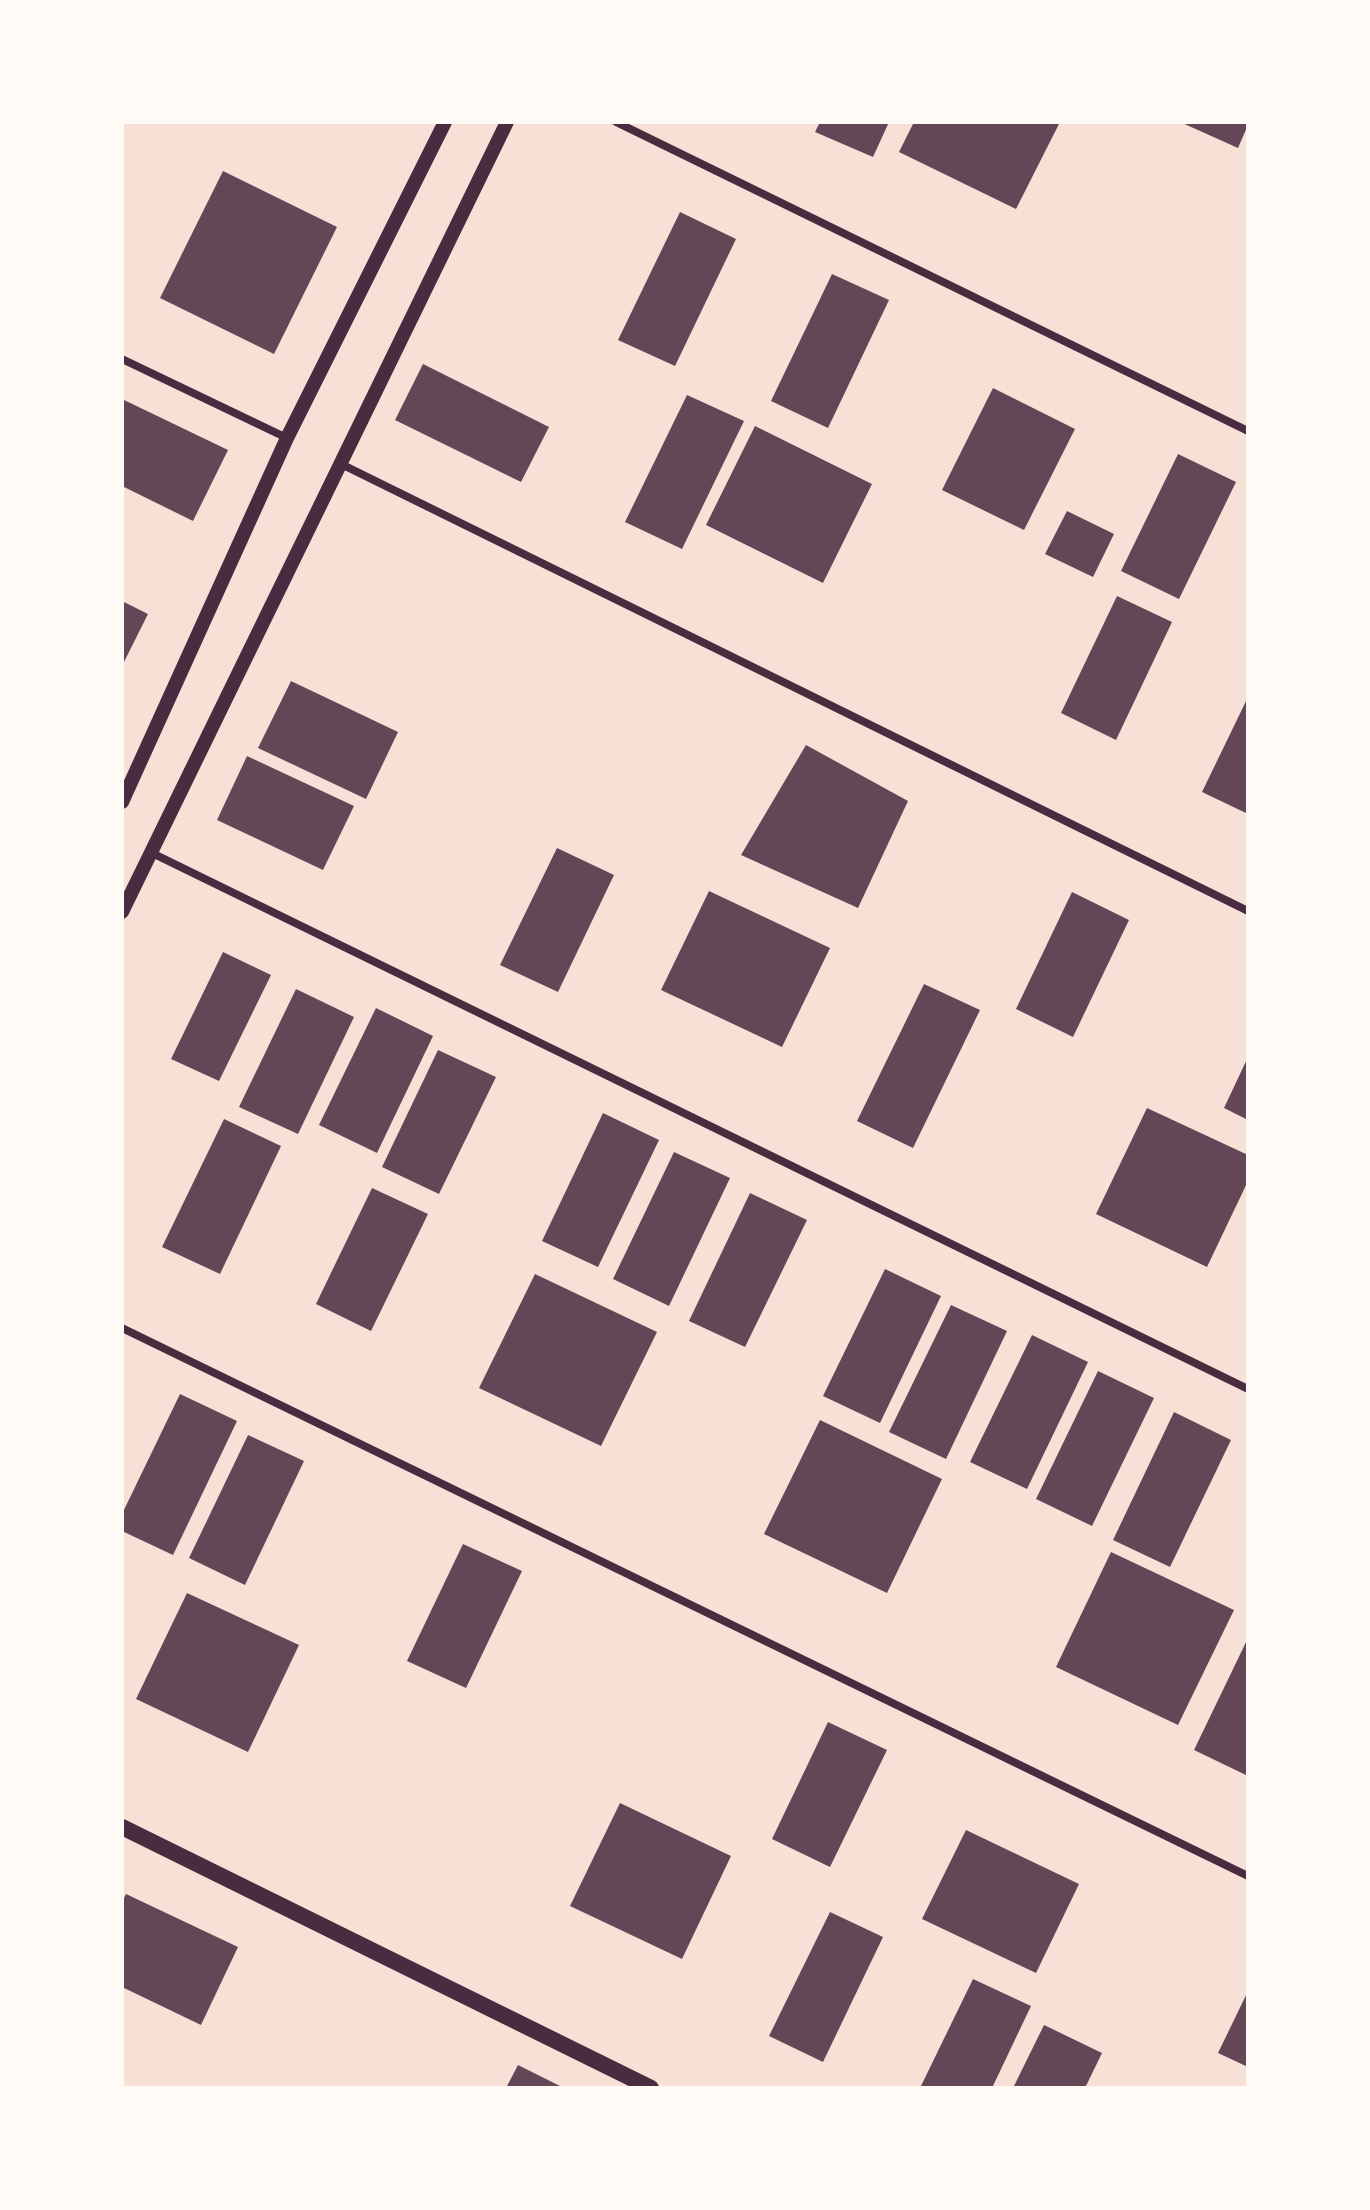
<!DOCTYPE html>
<style>
body{margin:0}
#map{position:relative;width:1370px;height:2210px;overflow:hidden;background:#f7e1d7;font-family:"Libre Baskerville",serif}
canvas{display:block}
.frame{position:absolute;inset:0;border:124px solid #fffaf5;pointer-events:none}
</style>
<div id="map">
<canvas width="1370" height="2210"></canvas>
<div class="frame"></div>
</div>
<script>
const ctx = document.querySelector('canvas').getContext('2d');
ctx.lineJoin = 'round';
function fillPath(path, color) { ctx.fillStyle = color; ctx.fill(path, 'evenodd'); }
function trace(path, color, width, dash) { ctx.strokeStyle = color; ctx.lineWidth = width; ctx.lineCap = dash ? 'butt' : 'round'; ctx.setLineDash(dash || []); ctx.stroke(path); }
const building = new Path2D(`
 M820,122H889L873,157L815,132Z
 M914,122H1060L1016,209L899,152Z
 M1180,122H1248V125L1238,148Z
 M223,171L337,227L274,354L160,298Z
 M680,212L736,239L675,366L618,340Z
 M832,274L889,300L828,428L771,401Z
 M423,364L549,427L521,482L395,420Z
 M993,388L1075,429L1024,530L942,490Z
 M687,395L744,421L682,549L625,522Z
 M122,399L228,450L193,521L122,486Z
 M755,426L872,484L823,583L706,525Z
 M1178,454L1236,482L1179,599L1121,571Z
 M1067,511L1114,534L1093,577L1045,554Z
 M1117,596L1172,622L1116,740L1061,713Z
 M122,601L148,614L122,666Z
 M291,681L398,732L366,799L258,748Z
 M1248,697V814L1202,792Z
 M806,745L908,801L858,908L741,855Z
 M247,756L354,806L323,870L217,820Z
 M557,848L614,875L558,992L500,965Z
 M709,891L830,948L782,1047L661,990Z
 M1072,892L1129,920L1073,1037L1016,1009Z
 M223,952L271,975L219,1081L171,1059Z
 M924,984L980,1010L913,1148L857,1121Z
 M296,989L354,1017L298,1134L239,1107Z
 M376,1008L433,1036L377,1153L319,1125Z
 M438,1050L496,1077L439,1194L382,1167Z
 M1248,1057V1120L1224,1108Z
 M1147,1108L1248,1155V1181L1207,1267L1096,1214Z
 M603,1113L659,1140L598,1267L542,1241Z
 M224,1119L281,1146L220,1274L162,1247Z
 M674,1152L730,1178L669,1306L613,1279Z
 M372,1188L428,1214L371,1331L316,1304Z
 M750,1193L807,1220L745,1347L689,1321Z
 M885,1269L941,1296L880,1423L823,1396Z
 M535,1274L657,1332L601,1446L479,1388Z
 M951,1305L1007,1331L946,1459L889,1432Z
 M1032,1335L1088,1362L1027,1489L970,1462Z
 M1098,1371L1154,1398L1092,1526L1036,1499Z
 M180,1394L237,1421L173,1555L122,1531V1514Z
 M1174,1412L1231,1440L1170,1567L1113,1540Z
 M820,1420L942,1479L887,1593L764,1534Z
 M248,1435L304,1461L245,1585L189,1558Z
 M463,1544L522,1571L466,1688L407,1661Z
 M1111,1552L1234,1610L1178,1725L1056,1667Z
 M187,1593L299,1645L248,1752L136,1699Z
 M1248,1638V1776L1194,1750Z
 M828,1722L887,1750L830,1867L772,1839Z
 M620,1803L731,1856L682,1959L570,1906Z
 M966,1830L1079,1884L1036,1973L922,1919Z
 M126,1894L238,1947L201,2025L122,1987V1902Z
 M830,1912L883,1937L823,2062L769,2036Z
 M973,1979L1031,2006L992,2088H920Z
 M1248,1991V2067L1218,2053Z
 M1044,2025L1102,2053L1085,2088H1013Z
 M518,2065L564,2088H506Z`);
const minor = new Path2D(`
 M616,122L1248,431
 M122,359L287,438
 M341,464L1248,911
 M152,853L1248,1389
 M122,1328L1248,1876`);
const tertiary = new Path2D(`
 M122,802L287,438L445,122
 M122,912L507,122`);
const secondary = new Path2D(`
 M122,1827L651,2088`);
fillPath(building, '#644757');
trace(minor, '#4a2c40', 8);
trace(tertiary, '#4a2c40', 14);
trace(secondary, '#4a2c40', 16);
</script>
